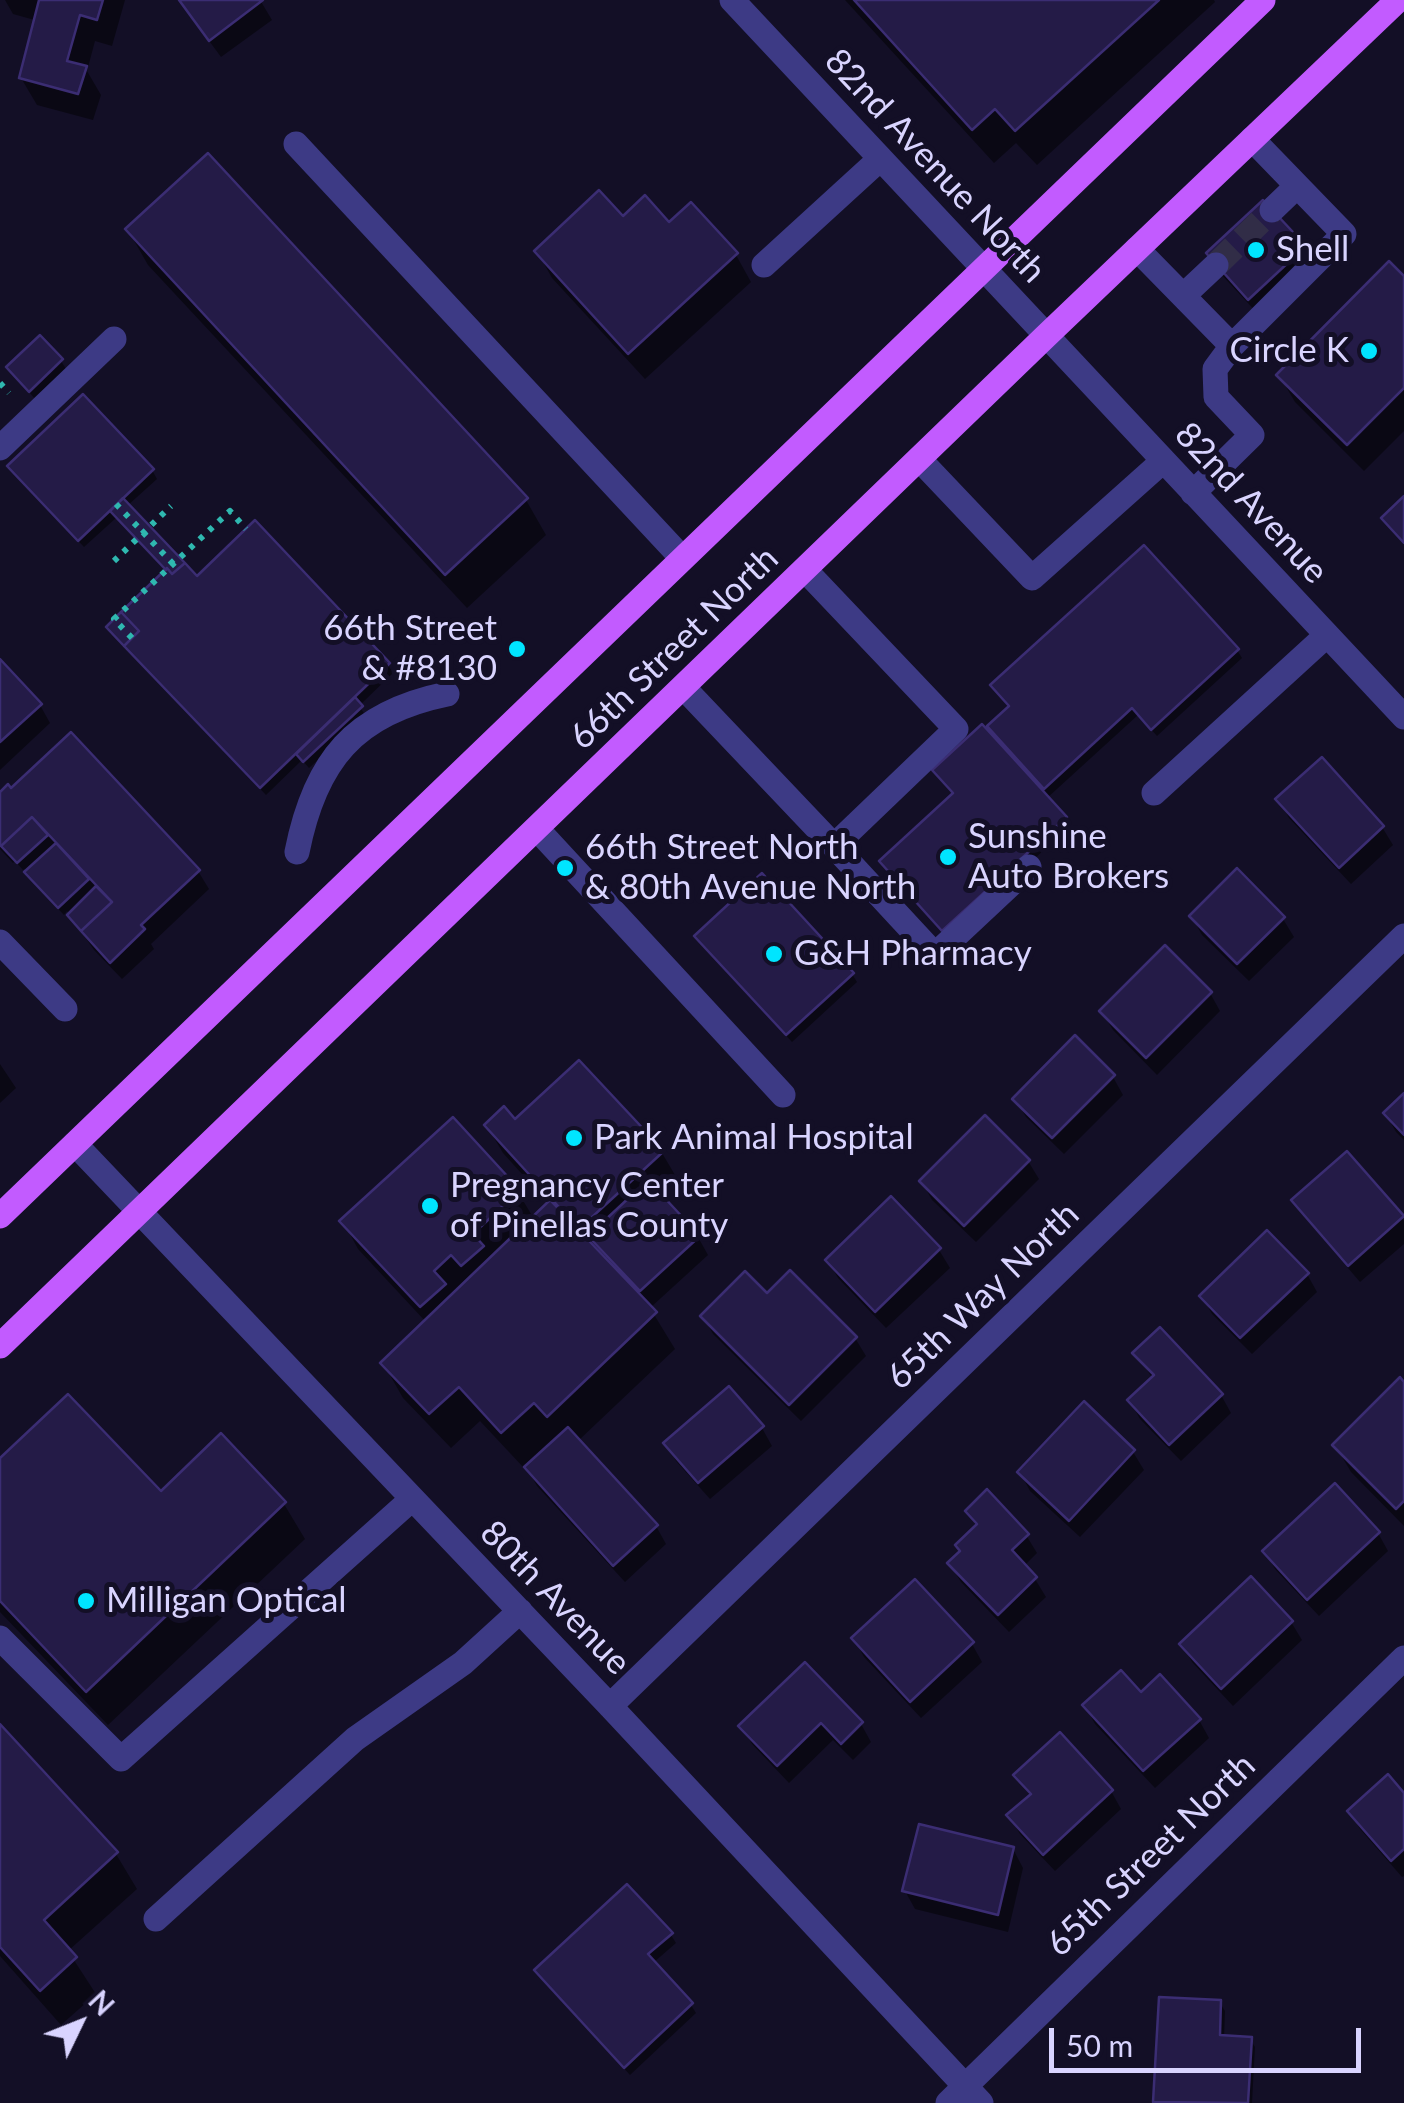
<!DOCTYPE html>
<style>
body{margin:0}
#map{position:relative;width:1404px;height:2103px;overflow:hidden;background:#130f26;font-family:Lato,sans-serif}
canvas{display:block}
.north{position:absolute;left:30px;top:1973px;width:100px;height:100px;-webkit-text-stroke:8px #130f26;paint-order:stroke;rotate:47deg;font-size:28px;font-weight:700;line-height:40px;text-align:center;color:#d9d4ff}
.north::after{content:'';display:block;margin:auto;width:35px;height:45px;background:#d9d4ff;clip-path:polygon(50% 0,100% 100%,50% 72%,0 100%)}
.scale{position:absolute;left:1049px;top:2028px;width:312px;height:45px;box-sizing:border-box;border:5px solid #d9d4ff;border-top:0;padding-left:12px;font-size:30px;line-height:35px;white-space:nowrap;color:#d9d4ff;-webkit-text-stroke:8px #130f26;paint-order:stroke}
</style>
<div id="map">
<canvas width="1404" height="2103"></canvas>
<div class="north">N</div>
<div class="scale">50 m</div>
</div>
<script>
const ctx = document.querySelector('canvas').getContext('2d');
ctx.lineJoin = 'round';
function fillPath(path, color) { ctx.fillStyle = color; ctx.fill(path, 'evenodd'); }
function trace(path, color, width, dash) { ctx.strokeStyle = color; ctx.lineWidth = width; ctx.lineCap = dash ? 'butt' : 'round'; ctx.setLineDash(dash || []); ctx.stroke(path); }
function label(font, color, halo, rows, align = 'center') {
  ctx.font = font + ' Lato,sans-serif'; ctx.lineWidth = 10; ctx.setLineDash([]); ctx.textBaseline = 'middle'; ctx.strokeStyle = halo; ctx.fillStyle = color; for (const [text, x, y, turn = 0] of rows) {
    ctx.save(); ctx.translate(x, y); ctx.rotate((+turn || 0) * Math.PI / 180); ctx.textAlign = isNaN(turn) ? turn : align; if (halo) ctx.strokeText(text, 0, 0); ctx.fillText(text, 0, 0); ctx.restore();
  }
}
const shadow = new Path2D(`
 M5,0H125L112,46L95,41L87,71L101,95L93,120L37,105L21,78L38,21L13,14Z
 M179,0H260L272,20L221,57Z
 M845,0H1214L1215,2L1037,165L1016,143L994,163Z
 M623,220L668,225L736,255L751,282L645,379L552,278L537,251Z
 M128,230L526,500L546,535L467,608L148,265Z
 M1304,247L1314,265L1260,316L1219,272Z
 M1404,279V431L1364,471L1295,402L1279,375Z
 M40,339L61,361L66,369L35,399L9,368Z
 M152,470L157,479L127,506L197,580L255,524L388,665L393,673L359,706L366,716L309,768L302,760L266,795L114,636L109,628L167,572L116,518L84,547L15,474Z
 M1237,650L1242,658L1157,736L1138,715L1046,799L1069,827L948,938L887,870L882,862L955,795L935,771L1000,744L990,727L1010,708L993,686Z
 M0,663L40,705L50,723L0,770Z
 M0,795L198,871L209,889L151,944L154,949L122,979L94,950L67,911L64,915L32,881L25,869L23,870L15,861L13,863L0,849Z
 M1279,800L1382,827L1393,845L1351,884L1289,818Z
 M1192,917L1283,919L1294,937L1249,981L1202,935Z
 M697,936L852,974L857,982L792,1042L702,945Z
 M1210,993L1220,1011L1157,1075L1113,1030L1102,1012Z
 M0,1064L16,1088L0,1103Z
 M579,1064L662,1153L678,1180L660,1196L698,1237L708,1255L650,1308L675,1349L578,1441L656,1526L666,1544L625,1582L537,1486L525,1464L523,1467L480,1421L451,1448L403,1398L383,1363L426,1322L358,1249L343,1221L453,1121L518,1192L534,1219L549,1204L503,1153L487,1126L515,1122Z
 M1113,1077L1123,1095L1064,1154L1026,1117L1015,1099Z
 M1404,1097V1140L1396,1132L1386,1114Z
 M1347,1154L1404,1221V1244L1360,1282L1305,1218L1294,1200Z
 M1028,1161L1039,1179L976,1242L932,1200L922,1182Z
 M939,1250L950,1268L886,1328L838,1278L828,1260Z
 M1307,1274L1317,1292L1252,1354L1212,1314L1202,1296Z
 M767,1297L855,1338L866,1356L801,1421L713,1334L703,1316Z
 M1136,1353L1221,1395L1231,1413L1181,1461L1140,1419L1130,1401L1153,1379Z
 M1404,1385V1526L1351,1472L1335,1445Z
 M762,1428L772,1446L710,1499L676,1461L666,1443Z
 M1133,1452L1144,1470L1080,1537L1030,1491L1020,1472Z
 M0,1461L161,1495L284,1504L305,1539L108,1725L0,1612Z
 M968,1511L1026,1535L1037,1553L1024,1566L1035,1579L1046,1597L1009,1632L961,1582L950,1564L962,1552L977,1528Z
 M1378,1533L1388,1551L1319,1616L1275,1569L1265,1551Z
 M915,1582L972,1644L982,1662L921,1718L864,1657L854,1639Z
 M1291,1622L1302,1640L1233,1706L1192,1662L1182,1644Z
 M805,1666L861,1724L871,1742L853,1760L833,1740L789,1783L752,1744L742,1726Z
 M1140,1696L1199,1720L1209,1738L1155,1788L1095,1724L1085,1706Z
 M0,1727L116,1854L137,1889L68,1951L96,1994L61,2025L0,1956Z
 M1016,1775L1111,1791L1121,1809L1055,1871L1020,1834L1009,1816L1031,1797Z
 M1404,1797V1876L1402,1877L1360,1829L1350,1811Z
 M1013,1849L1023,1868L1008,1932L915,1909L905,1891Z
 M627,1888L671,1935L676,1943L653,1963L691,2005L696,2013L630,2075L542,1978Z
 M1220,2003L1225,2011L1224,2038L1250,2039L1255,2047L1252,2103H1157Z`);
const building = new Path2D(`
 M39,0H103L97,20L80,15L67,61L87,66L78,94L19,78Z
 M179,0H263L209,41Z
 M854,0H1159L1015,131L995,109L972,130Z
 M208,153L528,498L445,575L125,229Z
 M599,190L623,216L645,195L669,222L691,202L738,253L628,354L534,251Z
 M1263,200L1306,246L1248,300L1206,253Z
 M1389,261L1404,276V388L1347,445L1276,375Z
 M40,335L63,359L29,392L6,367Z
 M83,394L154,469L78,541L7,466Z
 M1404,496V543L1381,518Z
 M123,498L185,563L172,574L167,568L166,570L110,511Z
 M255,520L390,663L260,788L124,646L139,631L121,612L167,568L172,574L185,563L197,576Z
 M1144,545L1239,649L1151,730L1132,708L1044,789L987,726L1009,706L990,685Z
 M121,612L139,631L124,646L106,627Z
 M0,659L42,704L0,742Z
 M355,697L363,706L303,762L296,754Z
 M982,724L1067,817L942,931L879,861L953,793L932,770Z
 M71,732L200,870L141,925L145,929L110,963L81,931L112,902L32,817L1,846L0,845V792L8,784L11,788Z
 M1322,757L1384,826L1339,868L1275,799Z
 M32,817L48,835L17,863L1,846Z
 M56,843L89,879L58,908L24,872Z
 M1237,868L1285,917L1237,964L1189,916Z
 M762,873L854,973L786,1035L694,936Z
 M96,886L112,902L81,931L67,915Z
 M1165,945L1212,992L1146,1058L1099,1011Z
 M1075,1035L1115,1075L1052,1138L1012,1099Z
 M579,1060L664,1151L579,1229L484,1125L504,1106L515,1119Z
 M1404,1093V1135L1383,1113Z
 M985,1115L1030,1160L964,1226L919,1181Z
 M453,1117L520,1190L473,1234L484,1246L461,1266L451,1255L434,1271L446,1284L420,1307L339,1221Z
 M1347,1151L1404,1216L1348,1266L1291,1200Z
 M648,1180L700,1236L640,1291L588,1236Z
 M891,1196L941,1248L875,1312L825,1260Z
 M550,1200L657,1312L547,1417L534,1403L501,1433L459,1387L429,1414L380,1363Z
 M1267,1230L1309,1273L1240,1338L1199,1296Z
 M790,1270L857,1337L789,1405L700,1316L745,1271L767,1293Z
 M1160,1327L1223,1394L1169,1445L1127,1400L1154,1375L1132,1353Z
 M1400,1377L1404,1382V1501L1396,1509L1332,1445Z
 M729,1386L764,1426L698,1483L663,1443Z
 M68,1394L161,1491L221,1433L286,1502L86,1692L0,1601V1458Z
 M1084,1401L1135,1450L1069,1521L1017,1472Z
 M568,1427L658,1525L613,1566L524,1467Z
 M1335,1483L1380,1532L1307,1600L1262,1551Z
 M987,1489L1029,1534L1012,1550L1037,1577L998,1615L947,1563L960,1551L955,1545L977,1524L965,1511Z
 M1251,1576L1293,1621L1221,1689L1179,1644Z
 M915,1579L974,1642L910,1702L851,1638Z
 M805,1662L863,1722L841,1744L821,1723L777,1766L738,1726Z
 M1121,1670L1141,1692L1160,1674L1201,1719L1143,1771L1082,1705Z
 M0,1724L118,1852L44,1920L77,1957L40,1991L0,1947Z
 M1060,1732L1113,1790L1043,1855L1006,1815L1031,1794L1013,1775Z
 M1388,1774L1404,1793V1849L1391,1861L1347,1811Z
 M919,1824L1014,1847L998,1915L902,1891Z
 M627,1884L673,1933L648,1954L693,2003L624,2068L534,1970Z
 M1159,1997L1221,2000L1220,2035L1252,2037L1248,2103L1153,2102Z`);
const minorTunnel = new Path2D(`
 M1216,265L1272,210`);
const path = new Path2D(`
 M0,383L9,393
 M116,504L178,569
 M114,561L171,506
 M132,638L114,619L230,511L246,529`);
const minor = new Path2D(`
 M732,0L1404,717
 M296,144L682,558
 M1272,210L1297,186
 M1137,249L1232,346
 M764,265L880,159
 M1183,296L1216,265
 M0,448L114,339
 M919,459L1032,578L1163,461
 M1193,493L1252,435L1216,397L1215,369L1232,346L1344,234L1252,139
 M683,687L834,846L956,729L805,570
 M1154,793L1327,635
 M537,829L783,1095
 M834,846L935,955L1029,867
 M297,852C315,761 354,713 447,694
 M0,942L65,1009
 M75,1144L610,1706L981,2103
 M0,1638L121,1759L412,1499
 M610,1706L1404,936
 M156,1919L355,1739L463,1663L520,1611
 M948,2103L1404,1658`);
const major = new Path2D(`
 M0,1216L1263,0
 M0,1346L1046,336L1398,0`);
const markers = [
 [1256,250,10,"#00e5ff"],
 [1369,351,10,"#00e5ff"],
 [517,649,10,"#00e5ff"],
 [948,857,10,"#00e5ff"],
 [565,868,10,"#00e5ff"],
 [774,954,10,"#00e5ff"],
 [574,1138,10,"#00e5ff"],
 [430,1206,10,"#00e5ff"],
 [86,1601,10,"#00e5ff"]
];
const streetNames = [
 ["82nd Avenue North",935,166,47],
 ["82nd Avenue",1251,503,47],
 ["66th Street North",674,648,-44],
 ["65th Way North",983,1296,-44],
 ["80th Avenue",555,1598,46],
 ["65th Street North",1151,1855,-44]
];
const poiNames = [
 ["Shell",1276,250],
 ["Circle K",1349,351,"right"],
 ["66th Street",497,629,"right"],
 ["& #8130",497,669,"right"],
 ["Sunshine",968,837],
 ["Auto Brokers",968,877],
 ["66th Street North",585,848],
 ["& 80th Avenue North",585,888],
 ["G&H Pharmacy",794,954],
 ["Park Animal Hospital",594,1138],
 ["Pregnancy Center",450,1186],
 ["of Pinellas County",450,1226],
 ["Milligan Optical",106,1601]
];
fillPath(shadow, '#0007');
fillPath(building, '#241b47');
trace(building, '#3b2d73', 2.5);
trace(minorTunnel, '#312d47', 25, [25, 12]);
trace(path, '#2fb8b0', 6, [5, 8]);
trace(minor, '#3d3a85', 25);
trace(major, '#c25bff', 25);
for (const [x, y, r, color] of markers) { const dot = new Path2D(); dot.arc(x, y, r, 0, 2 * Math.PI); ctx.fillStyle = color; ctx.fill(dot); trace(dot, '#130f26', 4); }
label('35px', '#d9d4ff', '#130f26', streetNames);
label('35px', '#d9d4ff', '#130f26', poiNames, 'left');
</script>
